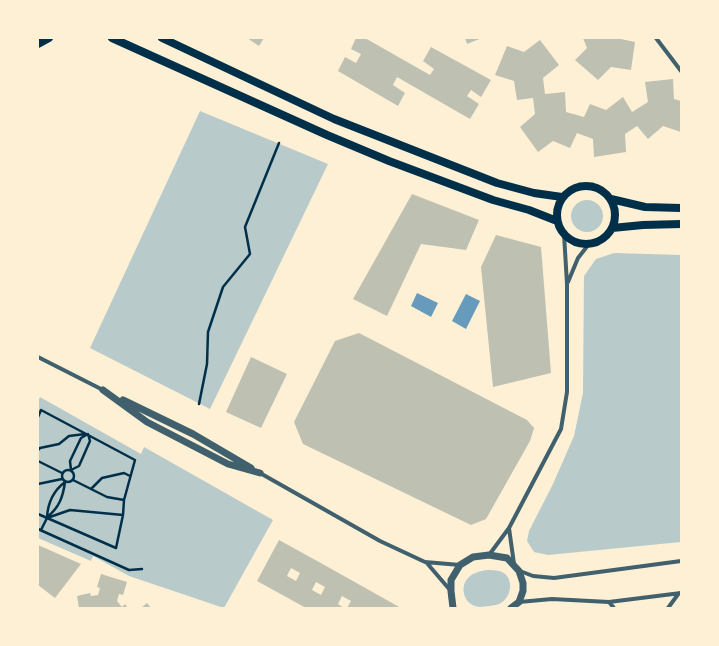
<!DOCTYPE html>
<style>
body{margin:0}
#map{position:relative;width:719px;height:646px;overflow:hidden;background:#fdf0d5;font-family:"Space Grotesk",sans-serif}
canvas{display:block}
.frame{position:absolute;inset:0;border:39px solid #fdf0d5;pointer-events:none}
</style>
<div id="map">
<canvas width="719" height="646"></canvas>
<div class="frame"></div>
</div>
<script>
const ctx = document.querySelector('canvas').getContext('2d');
ctx.lineJoin = 'round';
function fillPath(path, color) { ctx.fillStyle = color; ctx.fill(path, 'evenodd'); }
function trace(path, color, width, dash) { ctx.strokeStyle = color; ctx.lineWidth = width; ctx.lineCap = dash ? 'butt' : 'round'; ctx.setLineDash(dash || []); ctx.stroke(path); }
const green = new Path2D(`
 M200,111L328,164L210,409L90,348Z
 M571 216a16 16 0 1 1 32 0a16 16 0 1 1-32 0Z
 M614,253L681,255V542L548,555L534,552L527,541L529,531L553,484L574,436L583,393L584,276L596,259Z
 M40,397L141,454L144,447L273,520L224,608L129,576L93,556L91,561L38,538V401Z
 M486,570C491,570 497,570 502,572C514,578 512,596 501,603C498,605 493,605 489,606C483,607 477,608 471,604C462,598 461,584 469,577C473,573 481,571 486,570Z`);
const water = new Path2D(`
 M417,293L438,303L431,317L411,306Z
 M466,294L480,301L466,329L452,321Z`);
const building = new Path2D(`
 M247,38H264L259,46Z
 M356,38H365L430,75L434,69L423,61L431,47L491,80L481,97L471,90L467,96L479,104L470,119L397,77L393,85L405,93L398,106L338,71L345,57L356,63L361,54L351,49Z
 M465,38H482L467,44Z
 M583,38H616L635,42L631,70L611,67L598,80L575,60L587,48Z
 M540,40L559,65L543,78L545,94L565,92L566,112L584,117L590,104L606,110L623,97L632,112L648,102L645,82L673,79L674,99L681,101V132L663,126L648,139L637,126L625,134L626,152L594,157L593,139L577,133L570,148L553,141L538,152L520,127L535,114L533,98L517,100L514,81L495,75L507,46L524,52Z
 M412,194L479,220L466,250L421,244L387,316L353,299Z
 M496,235L541,247L551,373L493,387L481,267Z
 M359,333L527,420L534,428L530,441L486,519L471,525L303,444L294,422L335,341Z
 M251,357L287,374L261,428L226,412Z
 M279,540L319,562L401,608H347L351,601L342,596L338,604L344,608H306L257,581ZM291,568L300,573L296,581L287,576ZM316,582L325,587L321,595L312,590Z
 M38,545L81,564L55,598L38,585Z
 M101,574L127,582L123,595L119,594L117,601L122,607L125,604L128,608H79L77,596L90,593L91,596L98,595L100,588L97,587Z
 M147,603L151,608H141Z`);
const path = new Path2D(`
 M199,404L207,364L208,332L223,287L250,254L245,227L279,143
 M38,417L41,410L135,460L124,500L123,515L116,548L38,514
 M88,434L90,441L79,466L71,470L70,461L81,438Z
 M38,450L40,448L59,444L69,436L85,434
 M38,461L62,473
 M62 476a6 6 0 1 1 12 0a6 6 0 1 1-12 0Z
 M73,480L107,497L124,500
 M65,482C63,497 59,508 47,517C48,502 53,491 65,482Z
 M38,484L62,479
 M91,489L102,478L124,473L130,476
 M47,518L70,510L123,515
 M38,529L129,570L142,569
 M41,530L47,518`);
const minor = new Path2D(`
 M656,38L681,71
 M568,282L578,258L589,244
 M38,357L103,390
 M260,473L380,541L425,562L460,565
 M509,528L514,564
 M489,555L509,528L561,429L567,392V284L564,234
 M426,562L450,590
 M520,571L533,576L554,578L681,561
 M519,602L552,599L609,602L681,593
 M609,602L614,608
 M668,608L679,593`);
const tertiary = new Path2D(`
 M103,390L147,422L228,464L260,473
 M123,400L193,434L251,468
 M453,608L451,591V580L460,565L473,557L489,555L507,558L519,571L523,583V591L519,602L511,608`);
const secondary = new Path2D(`
 M112,38L327,135L389,161L493,200L529,210L557,221
 M162,38L334,119L497,183L534,193L562,197
 M38,44L49,38
 M557 215a29 29 0 1 1 58 0a29 29 0 1 1-58 0Z
 M611,199L645,207L681,208
 M612,228L643,225L681,224`);
fillPath(green, '#b9caca');
fillPath(water, '#669bbc');
fillPath(building, '#bec0b2');
trace(path, '#003049', 2.5);
trace(minor, '#3f606c', 4);
trace(tertiary, '#3f606c', 7);
trace(secondary, '#003049', 8);
</script>
